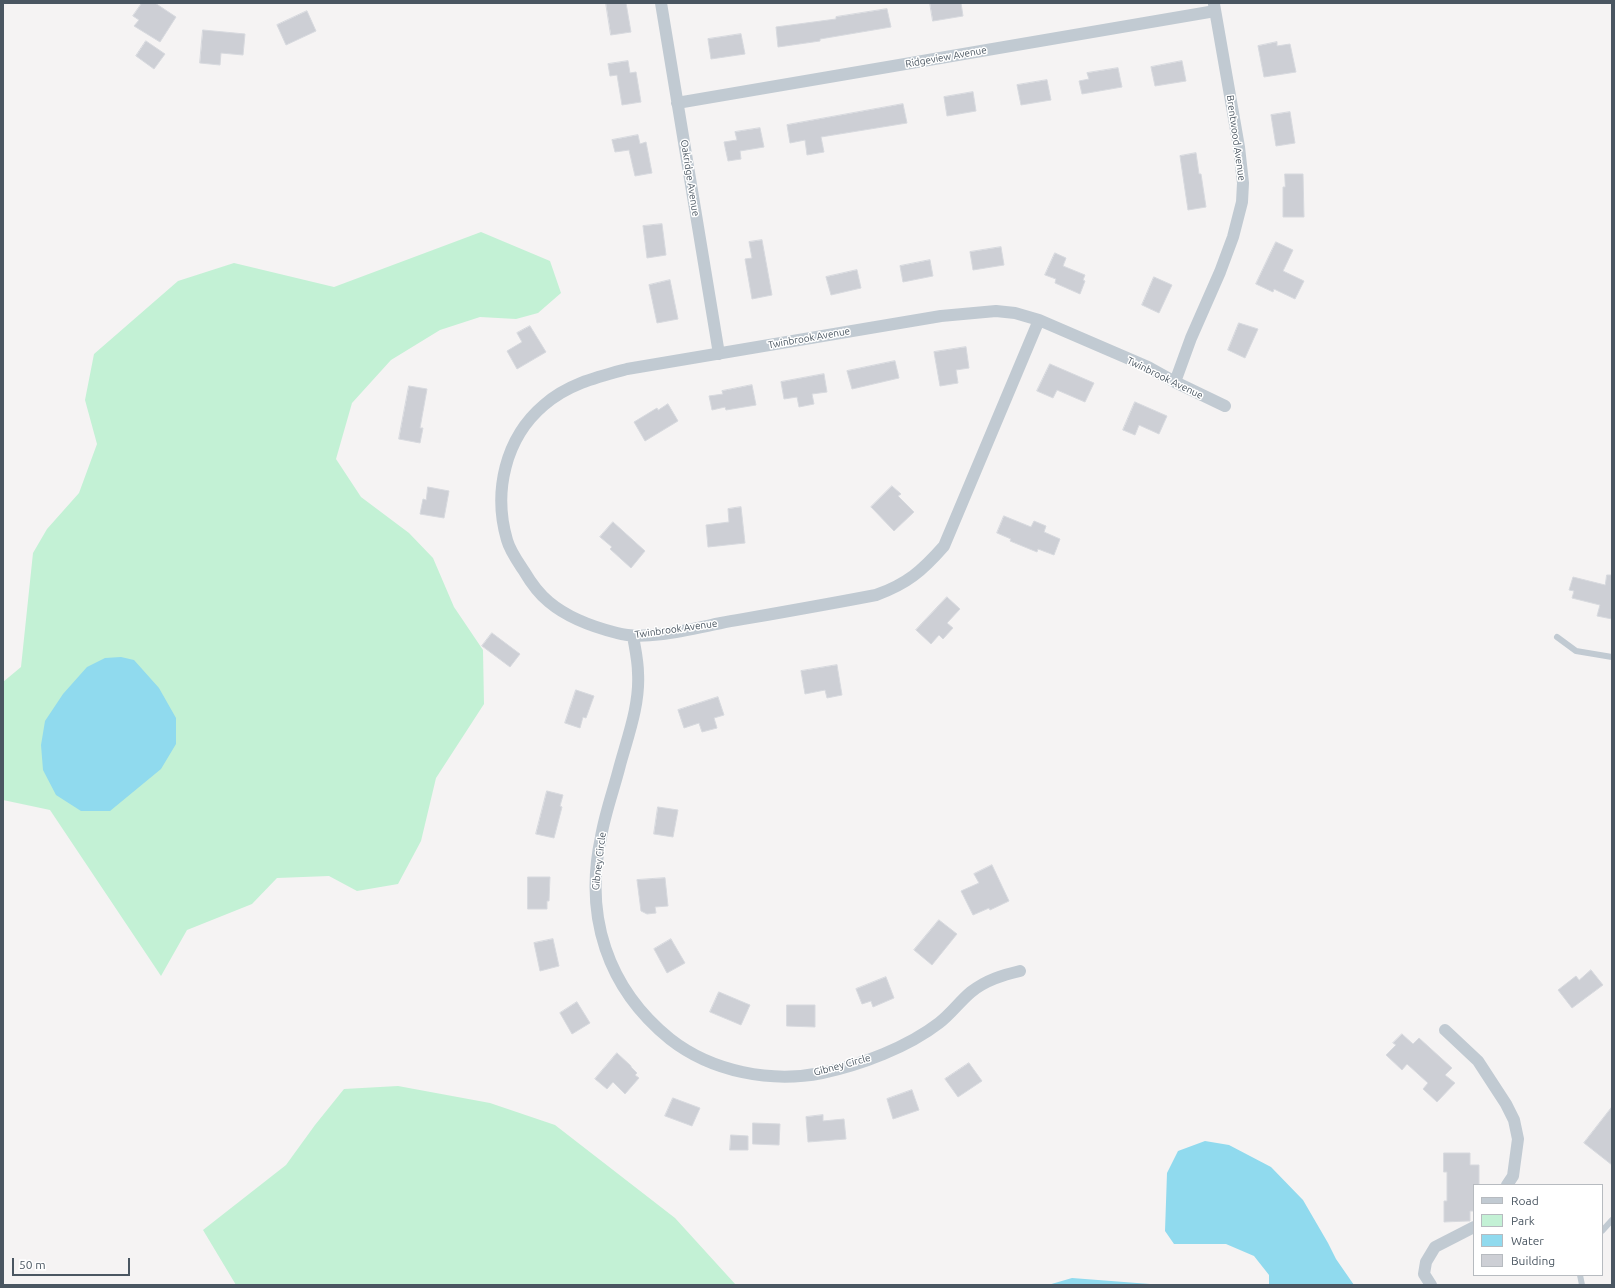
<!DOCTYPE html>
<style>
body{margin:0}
#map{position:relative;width:1615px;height:1288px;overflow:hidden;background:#f5f3f3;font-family:Ubuntu,sans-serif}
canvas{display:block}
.frame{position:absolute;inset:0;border:4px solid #4a5661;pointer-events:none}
.legend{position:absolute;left:1473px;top:1184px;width:130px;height:92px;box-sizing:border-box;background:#fff;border:1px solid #b7bbc0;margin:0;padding:5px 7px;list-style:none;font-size:12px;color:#4a5661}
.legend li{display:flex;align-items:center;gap:8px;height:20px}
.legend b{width:20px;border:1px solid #b7bbc0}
.scale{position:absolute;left:12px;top:1258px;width:118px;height:18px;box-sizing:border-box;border:2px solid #4a5661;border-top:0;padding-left:5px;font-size:12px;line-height:14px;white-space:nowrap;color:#4a5661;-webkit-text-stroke:3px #fff;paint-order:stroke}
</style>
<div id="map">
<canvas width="1615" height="1288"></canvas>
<div class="frame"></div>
<ul class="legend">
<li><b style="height:5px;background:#c1cad2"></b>Road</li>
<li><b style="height:11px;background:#c3f1d5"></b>Park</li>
<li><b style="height:11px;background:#90daee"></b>Water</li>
<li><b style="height:11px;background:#cdcfd5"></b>Building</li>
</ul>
<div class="scale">50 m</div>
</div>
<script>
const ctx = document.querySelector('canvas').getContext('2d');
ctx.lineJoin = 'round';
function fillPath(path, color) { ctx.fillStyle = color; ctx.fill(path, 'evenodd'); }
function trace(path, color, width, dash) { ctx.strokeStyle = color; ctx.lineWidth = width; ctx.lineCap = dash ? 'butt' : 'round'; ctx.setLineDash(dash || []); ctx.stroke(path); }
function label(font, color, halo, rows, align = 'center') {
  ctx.font = font + ' Ubuntu,sans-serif'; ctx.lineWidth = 3; ctx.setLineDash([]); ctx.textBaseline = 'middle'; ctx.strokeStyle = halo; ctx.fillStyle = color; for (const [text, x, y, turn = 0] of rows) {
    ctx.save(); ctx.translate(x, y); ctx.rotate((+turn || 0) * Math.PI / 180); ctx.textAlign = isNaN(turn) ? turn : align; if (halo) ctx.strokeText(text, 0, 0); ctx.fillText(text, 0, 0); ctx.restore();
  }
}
const green = new Path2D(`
 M481,232L550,261L561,293L538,313L516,319L480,317L440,330L391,360L352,403L336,459L361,497L409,533L433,558L454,607L483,650L484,704L436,778L421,841L398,884L357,891L329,876L277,878L252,904L187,930L161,976L50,810L3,800V682L21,667L33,553L47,529L79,493L97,444L85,400L94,354L178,281L234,263L334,287Z
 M398,1086L490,1103L555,1125L675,1218L736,1285H236L203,1230L286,1165L315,1125L344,1089Z`);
const water = new Path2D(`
 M121,657L134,660L159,688L176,718V744L161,769L110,811H81L56,795L43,770L41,745L45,721L63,694L87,667L105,658Z
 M1205,1141L1229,1145L1271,1167L1303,1200L1328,1243L1336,1259L1354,1285H1269V1275L1254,1256L1226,1244H1174L1165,1231L1167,1173L1178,1151Z
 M1072,1278L1150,1284L1152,1285H1048Z`);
const building = new Path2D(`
 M142,3H155L176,17L160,42L134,26L139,20L133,16Z
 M606,3H626L631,32L611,35Z
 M930,3H961L963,16L933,21Z
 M887,9L891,27L820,39V41L778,47L776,27L836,19V17Z
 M307,11L316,31L286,45L277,25Z
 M203,30L245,34L243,55L221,53L220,65L200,63Z
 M741,34L745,54L711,59L708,39Z
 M146,41L165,54L154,69L136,56Z
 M1277,42V46L1290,44L1296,72L1264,77L1258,46Z
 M628,61L630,73L636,72L641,102L622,105L617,75L610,76L608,64Z
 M1182,61L1186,81L1155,86L1151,67Z
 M1118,68L1122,87L1082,94L1079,81L1089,79L1087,73Z
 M1047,80L1051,100L1021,105L1017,85Z
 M973,92L976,111L947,116L944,97Z
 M903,104L907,123L821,137L824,152L807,155L805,140L790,143L787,125Z
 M1290,112L1295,143L1276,146L1271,115Z
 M760,128L764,147L740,151L741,159L728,161L724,142L737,140L735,132Z
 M638,135L640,144L646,142L652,173L635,176L629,150L615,152L612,140Z
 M1196,153L1199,174H1201L1206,207L1188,210L1180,156Z
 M1285,174H1303L1304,217H1283V187H1285Z
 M662,224L666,255L647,258L643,226Z
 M762,240L772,295L752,299L745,259L752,258L749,242Z
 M1276,242L1293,250L1283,271L1304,281L1295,299L1274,289L1273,292L1256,284Z
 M1001,247L1004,265L973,270L970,252Z
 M1055,253L1066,258L1063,266L1085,275L1083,280L1085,281L1080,294L1055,283L1056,279L1045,275Z
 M930,260L933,276L903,282L900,266Z
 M857,270L861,288L831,295L826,277Z
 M1154,277L1172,285L1159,313L1142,305Z
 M670,280L678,319L657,323L649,285Z
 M1239,323L1258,329L1245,358L1228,350Z
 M530,326L546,352L517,369L507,351L522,342L517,333Z
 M966,347L969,368L956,370L958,383L940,386L934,352Z
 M895,361L899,378L852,389L847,371Z
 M1050,364L1094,383L1085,402L1057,390L1053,398L1037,391Z
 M824,374L827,392L812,394L814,404L799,407L797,397L784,399L781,382Z
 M752,385L756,405L726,410L725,407L712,410L709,396L723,394L722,391Z
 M409,386L427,389L420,428H423L420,443L399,439Z
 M1135,402L1167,416L1159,434L1139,425L1135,435L1123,430Z
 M668,404L678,421L645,441L634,422L657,408L658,410Z
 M892,486L901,494L898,496L914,512L894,531L871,507Z
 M428,487L449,491L444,518L420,514L423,499L426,500Z
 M741,507L745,543L708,547L706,525L729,522L728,509Z
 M1004,516L1031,527L1034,521L1046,526L1044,532L1060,539L1054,555L1038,549L1037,552L1010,541L1011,539L997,533Z
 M613,522L645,551L631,568L610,549L612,547L600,537Z
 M1607,575H1612V619L1597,616L1600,605L1572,598L1574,591L1569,590L1573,577L1605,585Z
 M947,597L960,609L947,623L953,628L943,639L939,635L931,644L916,630Z
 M492,633L520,654L510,667L482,646Z
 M837,665L842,695L827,698L825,690L805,694L801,671Z
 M576,690L594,696L586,718L583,717L580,728L565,723Z
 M718,697L724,715L714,718L717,728L702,732L699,723L684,728L678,710Z
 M547,791L563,795L560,806L562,807L554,838L536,834Z
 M658,807L678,810L673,837L654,834Z
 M992,865L1009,901L990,910L989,908L973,915L961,891L979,883L974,874Z
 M528,877H550L549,901H547V909H528Z
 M665,878L668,906L655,907L656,913L647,914L641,911L637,880Z
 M939,920L957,934L932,965L914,950Z
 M553,939L559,966L540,971L534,943Z
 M671,939L685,963L667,973L654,949Z
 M1591,970L1603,985L1572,1008L1558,990L1576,976L1579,980Z
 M886,977L894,998L873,1007L871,1001L862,1004L856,989Z
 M719,992L750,1005L741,1025L710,1012Z
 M577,1002L590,1023L572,1034L560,1013Z
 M787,1005H815V1027L787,1026Z
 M1402,1034L1413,1044L1419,1038L1452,1068L1445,1075L1455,1083L1437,1102L1423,1089L1428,1083L1407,1064L1402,1070L1386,1055L1396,1045L1393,1043Z
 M617,1053L631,1066V1067L637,1073L635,1075L639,1078L625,1094L613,1082L607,1089L595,1079Z
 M969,1063L982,1081L958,1097L945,1079Z
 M912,1090L919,1110L893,1119L887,1099Z
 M673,1098L700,1108L692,1126L665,1116Z
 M1612,1107V1165L1584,1143Z
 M823,1115V1121L844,1119L846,1139L808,1142L806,1117Z
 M753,1123L780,1124L779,1145L753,1144Z
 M731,1135L748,1136V1150H730Z
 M1444,1153H1470V1165H1479V1185H1474V1211H1470V1221H1468L1444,1222V1201H1447V1172H1444Z`);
const lane = new Path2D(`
 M1557,637L1576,651L1612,657
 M1602,1231L1612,1220
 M1580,1275L1582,1285`);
const street = new Path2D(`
 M661,3L719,354
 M677,103L1215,11
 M1039,320L944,546C922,571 907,584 876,595C824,605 772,614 721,623C691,629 645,641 617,633C593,627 568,618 549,602C538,593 531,583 524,571C518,562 510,551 507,540C493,492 505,438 544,405C568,384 597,377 627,369L941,316L996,311L1015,313L1039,320L1148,367L1175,382L1225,406
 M1175,382L1191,338L1220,272L1233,237L1242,202L1243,183L1239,147L1214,4
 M633,636C635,648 638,661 638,673C640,704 628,736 620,765C614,789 605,813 601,837C584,916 607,988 670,1039C712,1072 771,1083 822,1073C861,1065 908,1047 939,1023C951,1014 960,1001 971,992C986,980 1003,975 1020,971
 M1445,1030L1478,1061L1506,1104L1514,1120L1518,1139L1513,1176L1507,1185
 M1431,1285L1424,1274L1426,1262L1435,1247L1474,1227`);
const streetNames = [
 ["Ridgeview Avenue",946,57,-10],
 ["Brentwood Avenue",1236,138,82],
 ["Oakridge Avenue",690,178,81],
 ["Twinbrook Avenue",809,338,-10],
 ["Twinbrook Avenue",1165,378,26],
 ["Twinbrook Avenue",676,629,-8],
 ["Gibney Circle",599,861,-83],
 ["Gibney Circle",842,1065,-15]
];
fillPath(green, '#c3f1d5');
fillPath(water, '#90daee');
fillPath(building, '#cdcfd5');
trace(building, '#d7d9de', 1);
trace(lane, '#c1cad2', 6);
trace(street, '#c1cad2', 12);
label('10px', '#4a5661', '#fff', streetNames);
</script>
